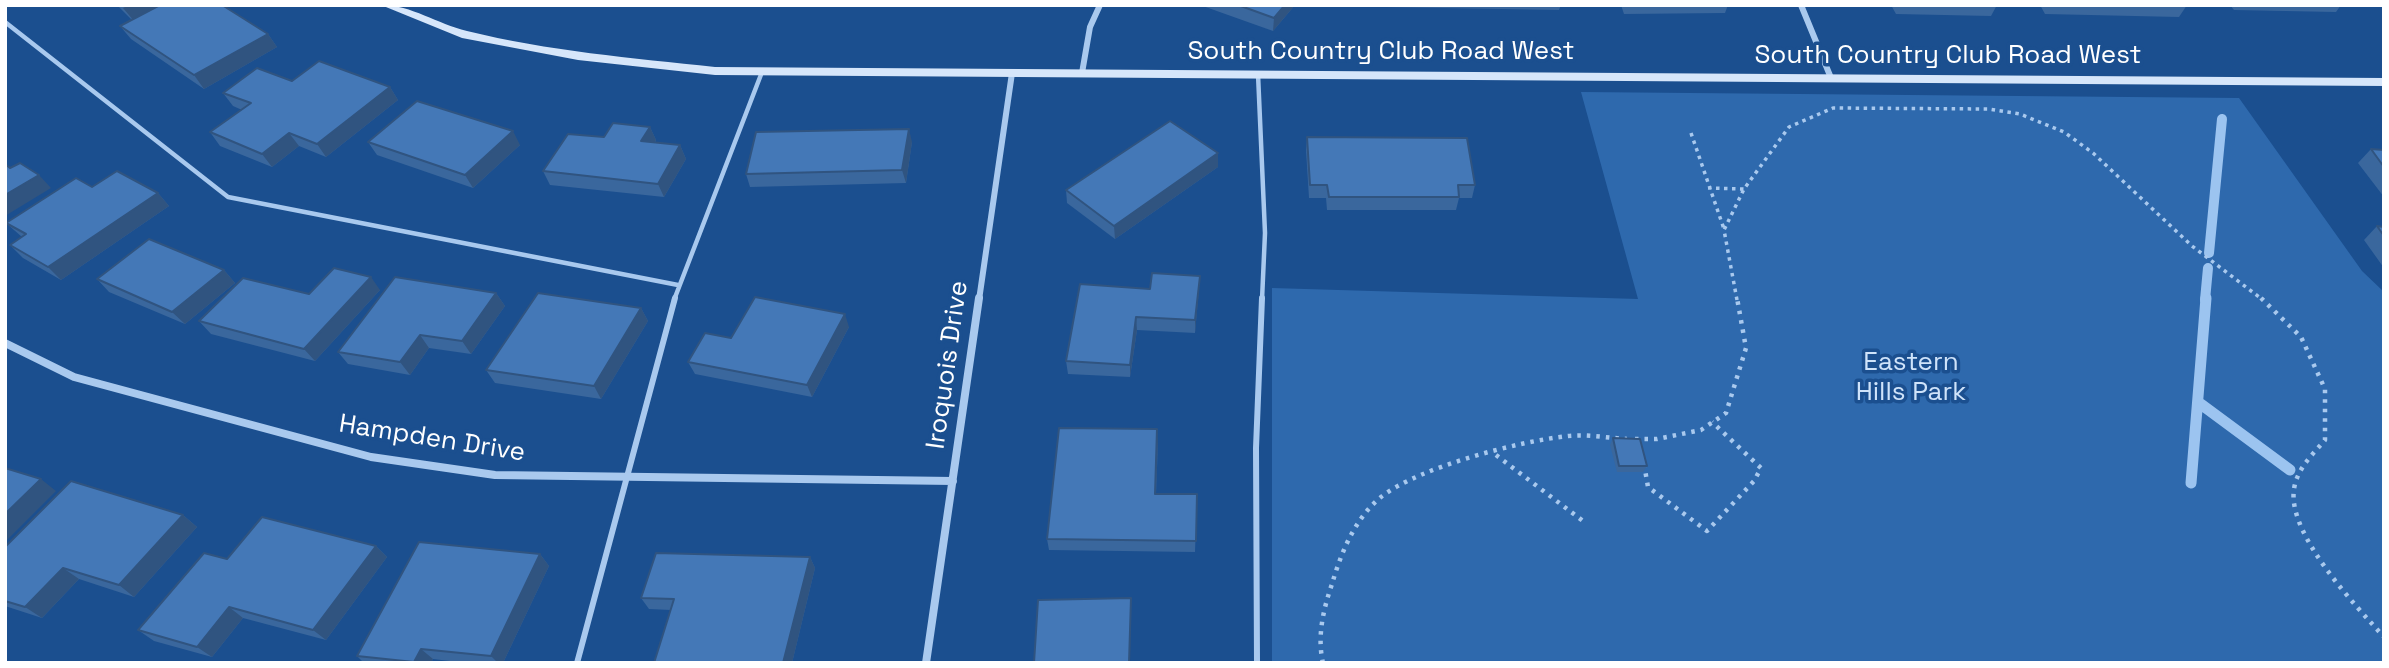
<!DOCTYPE html>
<style>
body{margin:0}
#map{position:relative;width:2389px;height:668px;overflow:hidden;background:#1b4f8f;font-family:"Space Grotesk",sans-serif}
canvas{display:block}
.frame{position:absolute;inset:0;border:7px solid #fff;pointer-events:none}
</style>
<div id="map">
<canvas width="2389" height="668"></canvas>
<div class="frame"></div>
</div>
<script>
const ctx = document.querySelector('canvas').getContext('2d');
ctx.lineJoin = 'round';
function fillPath(path, color) { ctx.fillStyle = color; ctx.fill(path, 'evenodd'); }
function trace(path, color, width, dash) { ctx.strokeStyle = color; ctx.lineWidth = width; ctx.lineCap = dash ? 'butt' : 'round'; ctx.setLineDash(dash || []); ctx.stroke(path); }
function label(font, color, halo, rows, align = 'center') {
  ctx.font = font + ' "Space Grotesk",sans-serif'; ctx.lineWidth = 7; ctx.setLineDash([]); ctx.textBaseline = 'middle'; ctx.strokeStyle = halo; ctx.fillStyle = color; for (const [text, x, y, turn = 0] of rows) {
    ctx.save(); ctx.translate(x, y); ctx.rotate((+turn || 0) * Math.PI / 180); ctx.textAlign = isNaN(turn) ? turn : align; if (halo) ctx.strokeText(text, 0, 0); ctx.fillText(text, 0, 0); ctx.restore();
  }
}
const green = new Path2D(`
 M1581,92L2239,98L2362,271L2384,292V663H1272V288L1638,299Z`);
const streamFar1 = new Path2D(`
 M2209,253L2222,119
 M2205,300L2208,268`);
const stream = new Path2D(`
 M2198,402L2290,470
 M2191,483L2206,298`);
const pathFar1 = new Path2D(`
 M1691,133L1724,229
 M1708,188L1744,189
 M1737,300L1724,230L1744,189L1789,127L1833,108L1989,109L2020,114L2064,132L2093,153L2192,246L2263,300`);
const path = new Path2D(`
 M2261,298L2301,337L2325,389V440C2312,455 2297,469 2294,489C2287,534 2355,605 2384,637
 M1635,439H1657L1701,430L1726,413L1746,348L1737,298
 M1496,455L1583,521
 M1644,464L1648,487L1707,531L1754,481L1761,468L1712,422
 M1323,663C1317,637 1323,610 1332,584C1341,553 1355,518 1381,497C1419,467 1520,441 1568,436C1588,434 1608,438 1627,439`);
const laneFar1 = new Path2D(`
 M5,22L228,197L678,285
 M1258,74L1265,233L1262,300
 M674,300L762,72`);
const lane = new Path2D(`
 M577,663L675,298
 M1257,663L1256,448L1262,298`);
const streetFar1 = new Path2D(`
 M1801,5L1831,78
 M1082,73L1090,27L1100,5
 M979,300L1012,73`);
const street = new Path2D(`
 M5,343L74,377L371,457L495,475L953,481
 M926,663L979,298`);
const secondary = new Path2D(`
 M381,5C412,5 437,24 467,31C548,51 632,58 715,67L2384,78V86L715,75L578,60L462,38Z`);
const wall = new Path2D(`
 M117,5H222L268,34L277,47L204,89L131,39L120,26L132,20Z
 M1200,5H1295L1273,31Z
 M1384,5H1561L1559,10L1384,7Z
 M1621,5H1728L1725,13L1624,14Z
 M1891,5H1997L1991,16L1896,14Z
 M2040,5H2187L2179,17L2045,14Z
 M2230,5H2341L2336,12L2234,10Z
 M292,81L390,87L398,100L326,157L299,146L272,167L220,146L210,132L242,110L233,106L223,93Z
 M650,127L656,140L655,143L680,145L686,159L664,197L550,185L543,171L604,137Z
 M1307,137L1475,185L1472,198H1459L1456,210H1327L1326,198H1309L1306,150Z
 M368,142L520,145L473,188L377,155Z
 M912,142L906,183L750,187L746,174Z
 M2371,149L2384,150V197L2358,163Z
 M1218,153V167L1115,239L1067,203L1066,190Z
 M92,187L158,193L169,206L61,280L23,258L10,245L22,237L6,223Z
 M2377,226L2384,227V268L2364,240Z
 M224,270L235,283L185,324L109,292L97,279Z
 M1150,289H1199L1195,333L1137,330L1130,377L1068,374L1066,361Z
 M380,290L315,361L211,334L199,321L309,294Z
 M496,293L505,306L471,354L429,348L410,375L348,364L338,352Z
 M641,308L648,321L601,399L495,383L486,370Z
 M849,327L812,397L695,374L688,362L731,338Z
 M1613,438L1647,466L1643,472H1617L1610,445Z
 M1158,442L1156,494H1197L1195,552L1049,550L1047,539Z
 M183,515L197,527L134,597L79,579L42,618L5,606V547Z
 M376,546L387,557L326,640L243,618L212,657L154,641L138,630L227,559Z
 M540,554L549,566L503,663H466L433,659L431,663H364L357,656Z
 M810,557L815,568L792,663H654L671,610L649,609L641,598Z`);
const shadedWall = new Path2D(`
 M129,5H169L134,21L123,8Z
 M1285,5H1295L1273,31L1274,18Z
 M268,34L277,47L204,89L194,75Z
 M390,87L398,100L326,157L317,144Z
 M650,127L656,140L647,155L641,141Z
 M909,129L912,142L906,183L902,170Z
 M513,131L520,145L473,188L465,175Z
 M289,133L299,146L272,167L262,154Z
 M680,145L686,159L664,197L658,184Z
 M1218,153V167L1115,239L1114,226Z
 M39,175L51,188L5,216V195Z
 M158,193L169,206L61,280L48,267Z
 M224,270L235,283L185,324L172,312Z
 M1200,276L1199,289L1195,333V320Z
 M371,277L380,290L315,361L304,349Z
 M496,293L505,306L471,354L462,341Z
 M641,308L648,321L601,399L594,386Z
 M845,314L849,327L812,397L807,385Z
 M1136,317L1137,330L1130,377V365Z
 M420,335L429,348L410,375L400,362Z
 M1157,429L1158,442L1155,506V494Z
 M41,479L56,491L5,542V514Z
 M183,515L197,527L134,597L119,585Z
 M376,546L387,557L326,640L313,630Z
 M540,554L549,566L503,663H498L491,656Z
 M810,557L815,568L792,663H783Z
 M63,568L79,579L42,618L25,607Z
 M1131,598V609L1130,663H1129Z
 M229,607L243,618L212,657L197,647Z
 M421,649L433,659L431,663L414,662Z`);
const building = new Path2D(`
 M160,5H222L268,34L194,75L120,26Z
 M1238,5H1285L1274,18Z
 M319,61L390,87L317,144L289,133L262,154L210,132L251,103L223,93L257,68L292,81Z
 M417,101L513,131L465,175L368,142Z
 M1170,121L1218,153L1114,226L1066,190Z
 M613,123L650,127L641,141L680,145L658,184L543,171L568,134L604,137Z
 M909,129L902,170L746,174L756,132Z
 M1307,137L1467,138L1475,185H1458L1459,197H1329L1327,185H1310Z
 M2371,149L2384,150V167Z
 M20,163L39,175L5,195V164L10,168Z
 M117,171L158,193L48,267L10,245L26,234L6,223L76,178L92,187Z
 M2377,226L2384,227V236Z
 M149,239L224,270L172,312L97,279Z
 M334,268L371,277L304,349L199,321L243,278L309,294Z
 M1152,273L1200,276L1195,320L1136,317L1130,365L1066,361L1080,284L1150,289Z
 M395,277L496,293L462,341L420,335L400,362L338,352Z
 M538,293L641,308L594,386L486,370Z
 M755,297L845,314L807,385L688,362L705,333L731,338Z
 M1059,428L1157,429L1155,494H1197L1196,541L1047,539Z
 M1613,438L1640,439L1647,466H1619Z
 M5,468L41,479L5,514Z
 M71,481L183,515L119,585L63,568L25,607L5,601V547Z
 M262,517L376,546L313,630L229,607L197,647L138,630L204,553L227,559Z
 M419,542L540,554L491,656L421,649L414,662L357,656Z
 M656,553L810,557L783,663H654L674,599L641,598Z
 M1131,598L1129,663H1034L1038,600Z`);
const streetNames = [
 ["South Country Club Road West",1381,52],
 ["South Country Club Road West",1948,56],
 ["Iroquois Drive",948,365,-82],
 ["Hampden Drive",432,439,9]
];
const parkNames = [
 ["Eastern",1911,363],
 ["Hills Park",1911,393]
];
fillPath(green, '#2e69ad');
trace(streamFar1, '#9cc4f0', 10);
trace(stream, '#9cc4f0', 11);
trace(pathFar1, '#a9c9ee', 3.5, [3.5, 4.5]);
trace(path, '#a9c9ee', 4.5, [3.5, 6]);
trace(laneFar1, '#a9c9ee', 4.5);
trace(lane, '#a9c9ee', 6);
trace(streetFar1, '#a9c9ee', 6);
trace(street, '#a9c9ee', 8);
fillPath(secondary, '#d6e6fa');
fillPath(wall, '#3a679d');
fillPath(shadedWall, '#305480');
fillPath(building, '#4478b7');
trace(building, '#305480', 2);
label('26px', '#fff', '#1b4f8f', streetNames);
label('26px', '#cfe3fa', '#1b4f8f', parkNames);
</script>
